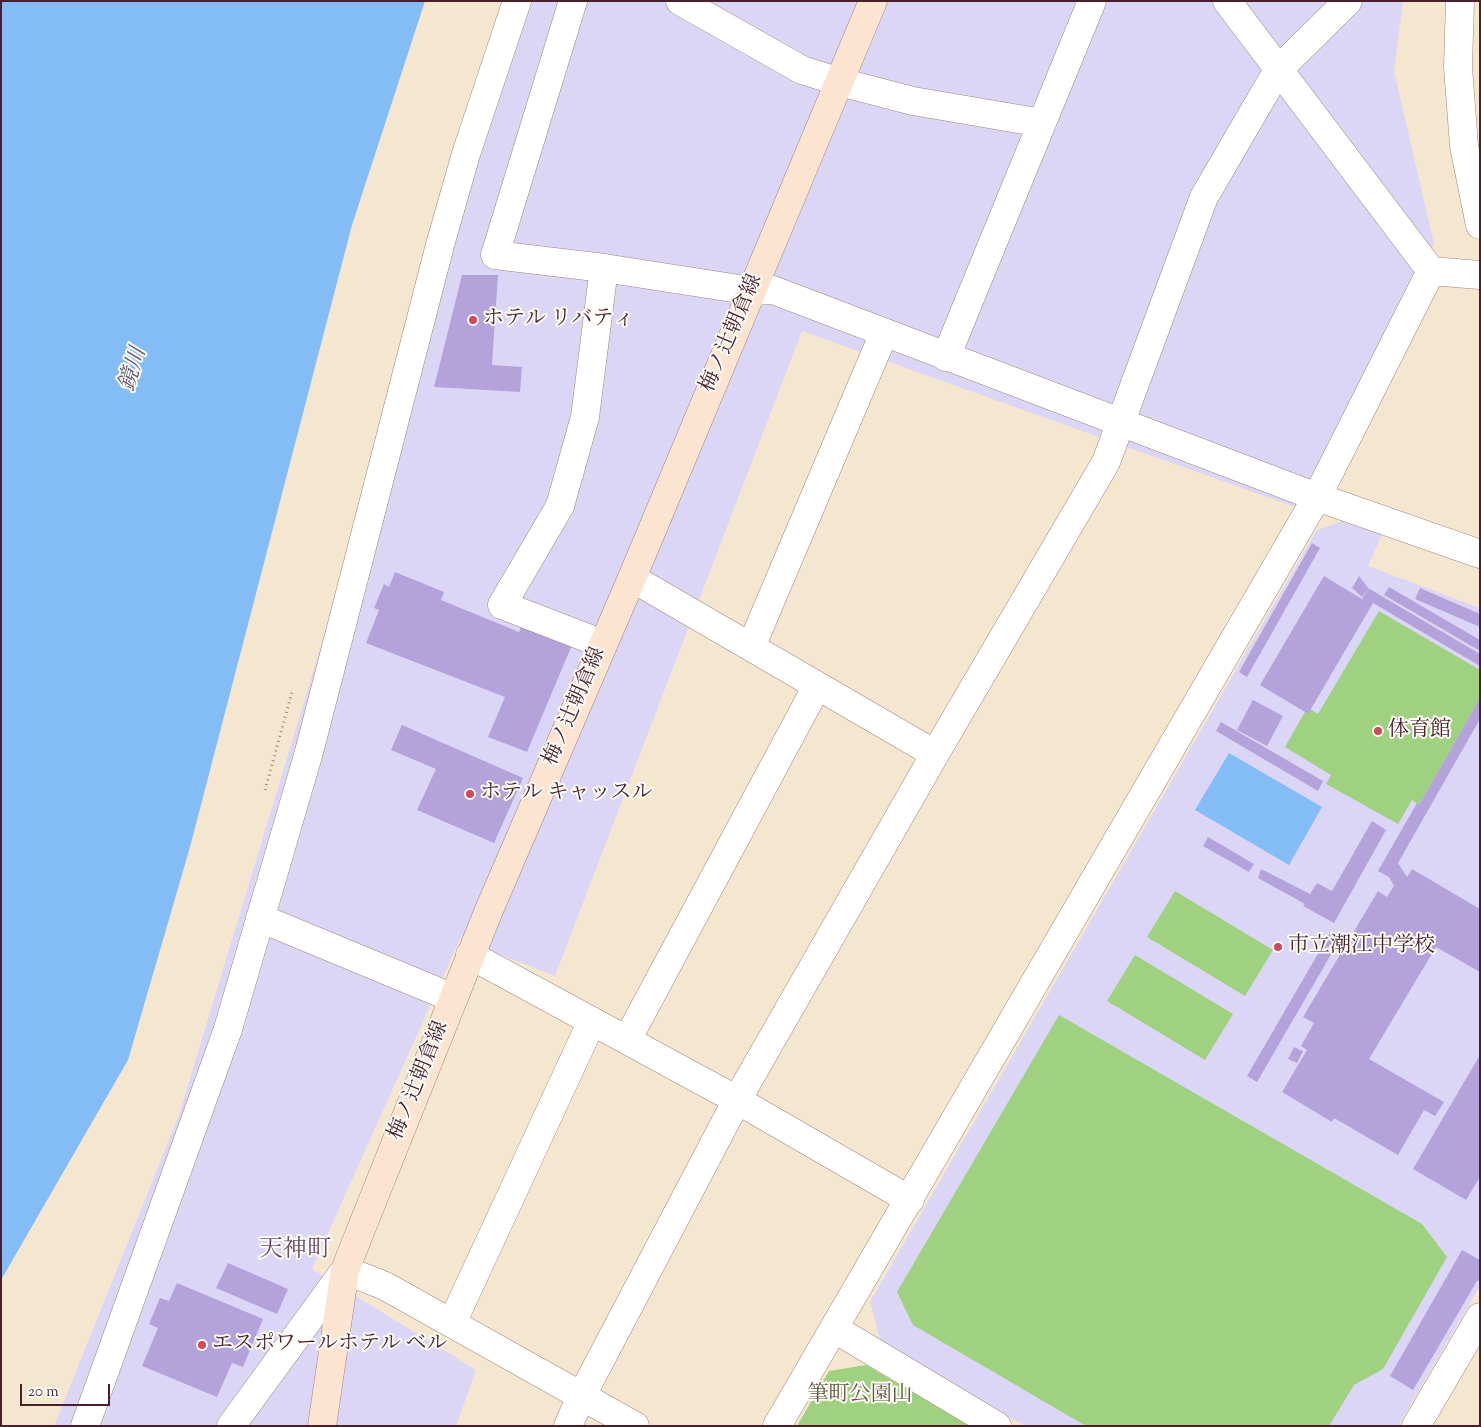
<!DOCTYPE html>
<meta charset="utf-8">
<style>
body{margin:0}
#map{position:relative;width:1481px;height:1427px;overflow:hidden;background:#f5e7cf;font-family:"Sorts Mill Goudy",serif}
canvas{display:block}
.frame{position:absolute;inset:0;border:2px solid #4a1f2b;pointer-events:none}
.scale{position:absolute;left:20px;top:1384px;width:90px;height:22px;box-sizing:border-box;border:2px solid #4a1f2b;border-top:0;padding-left:6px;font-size:15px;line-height:18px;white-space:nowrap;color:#4a1f2b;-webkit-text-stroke:4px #fdfcf7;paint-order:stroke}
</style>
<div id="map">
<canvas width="1481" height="1427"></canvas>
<div class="frame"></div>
<div class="scale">20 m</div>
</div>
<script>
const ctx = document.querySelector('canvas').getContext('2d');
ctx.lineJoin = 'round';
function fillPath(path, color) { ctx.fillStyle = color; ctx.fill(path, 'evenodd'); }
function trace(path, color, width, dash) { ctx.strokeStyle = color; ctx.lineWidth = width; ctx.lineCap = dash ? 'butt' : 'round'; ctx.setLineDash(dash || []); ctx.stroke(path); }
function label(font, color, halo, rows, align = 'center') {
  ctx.font = font + ' "Sorts Mill Goudy","Noto Serif JP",serif'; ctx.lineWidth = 4; ctx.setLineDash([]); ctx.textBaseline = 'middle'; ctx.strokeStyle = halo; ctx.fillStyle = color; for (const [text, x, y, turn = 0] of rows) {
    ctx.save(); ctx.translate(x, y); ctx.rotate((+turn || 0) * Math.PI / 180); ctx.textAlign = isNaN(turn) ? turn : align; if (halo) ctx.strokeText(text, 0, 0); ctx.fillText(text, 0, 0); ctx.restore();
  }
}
const built = new Path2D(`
 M516,1H1403L1394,71L1434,244L1295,507L802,331L555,976L460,939L312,1269L476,1370L456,1426H54L179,1115Z
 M1351,518L1383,532L1368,566L1480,608V1286L1398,1426H1025L880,1340L870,1302L1317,530Z`);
const green = new Path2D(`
 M1379,611L1480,670V698L1419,805L1412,800L1398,824L1326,784L1331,775L1285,747L1305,712L1308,714L1310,709L1318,714Z
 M1175,891L1273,950L1245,996L1147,937Z
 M1135,955L1233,1014L1205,1060L1107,1001Z
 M1059,1015L1422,1224L1447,1257L1383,1369L1354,1385L1329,1426H1086L913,1325L897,1292Z
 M866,1365L970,1426H797L829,1371Z`);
const water = new Path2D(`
 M1,1H425L352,225L190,847L128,1060L1,1280Z
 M1229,753L1322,807L1289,865L1195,810Z`);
const building = new Path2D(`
 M462,275H498L492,365L522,367L520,392L434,387Z
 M1312,543L1320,548L1247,677L1239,672Z
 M395,572L444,592L441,600L519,632L522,624L572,645L527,752L488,737L505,697L366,643L379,610L374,608L384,584L389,587Z
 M1324,576L1362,599L1368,588L1480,654V666L1373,603L1308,714L1305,712L1260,685Z
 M1359,576L1368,588L1362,597L1352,588Z
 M1389,587L1480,640V651L1384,595Z
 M1420,588L1480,614V627L1415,599Z
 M1480,698V719L1398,863L1407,877L1412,869L1480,909V972L1436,947L1369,1059L1444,1102L1435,1116L1424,1110L1398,1155L1334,1118L1332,1122L1282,1092L1307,1050L1301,1046L1314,1023L1303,1017L1378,891L1387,897L1394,886L1389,877L1378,871L1417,803L1419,805Z
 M1253,700L1283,716L1267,746L1237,730Z
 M1221,722L1323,781L1318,791L1216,731Z
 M402,725L523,778L494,843L417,810L436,769L391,750Z
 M1372,821L1386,830L1334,923L1303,906L1305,904L1258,878L1261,869L1310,894L1317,883L1332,891Z
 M1208,837L1254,864L1249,872L1203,846Z
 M1330,933L1340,939L1257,1082L1247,1076Z
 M1294,1047L1303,1051L1297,1063L1288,1059Z
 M1480,1055V1177L1466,1200L1413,1169Z
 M1462,1250L1480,1260V1280L1477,1281L1413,1390L1390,1376Z
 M228,1263L288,1289L277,1314L216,1288Z
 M177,1283L263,1319L243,1367L232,1363L217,1397L142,1366L158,1328L149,1324L160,1298L169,1301Z`);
const path = new Path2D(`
 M265,790L292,692`);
const minor = new Path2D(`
 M573,1L495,255L604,268L752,291L773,290L1317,497L1480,554
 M680,1L802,70L840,82L913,101L1042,123
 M1227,1L1431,271L1480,275
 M946,357L1092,1
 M632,578L935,754
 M603,644L502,605L560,506L585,417L604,268
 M751,647L884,333
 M260,918L453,998
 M470,955L737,1100L910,1200
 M627,1040L817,686
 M452,1323L592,1021
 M835,1329L997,1426
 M85,1426L228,1029
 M231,1426L345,1270L385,1286L635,1426
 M568,1426L581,1397L737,1100L935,754L1106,462L1204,197L1278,70L1348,1
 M777,1426L1317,497L1431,271
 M1416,1426L1480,1317`);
const tertiary = new Path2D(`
 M1460,1L1458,67L1464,146L1480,225
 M228,1029L309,752L440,245L466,154L517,1`);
const secondary = new Path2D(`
 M322,1426L345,1270L360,1232L489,910L632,578L873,1`);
const markers = [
 [473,320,5,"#d1495b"],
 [1378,731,5,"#d1495b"],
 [470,794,5,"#d1495b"],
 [1278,947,5,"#d1495b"],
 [202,1345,5,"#d1495b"]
];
const poiNames = [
 ["ホテル リバティ",483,320],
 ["体育館",1388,731],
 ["ホテル キャッスル",480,794],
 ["市立潮江中学校",1288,947],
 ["エスポワールホテル ベル",212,1345]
];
const streetNames = [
 ["梅ノ辻朝倉線",733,334,-67],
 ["梅ノ辻朝倉線",576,707,-67],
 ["梅ノ辻朝倉線",420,1081,-68]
];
const parkNames = [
 ["筆町公園山",860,1396]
];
const waterNames = [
 ["鏡川",135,370,-73]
];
const quarterNames = [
 ["天神町",295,1252]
];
fillPath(built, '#dcd6f6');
fillPath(green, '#9fd180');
fillPath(water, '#84bcf5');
fillPath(building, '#b4a3da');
trace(minor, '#a0837d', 29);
trace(tertiary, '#a0837d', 29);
trace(secondary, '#a0837d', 29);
trace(path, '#a0837d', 3, [1, 4]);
trace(minor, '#fff', 28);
trace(tertiary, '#fff', 28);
trace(secondary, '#fde4d1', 28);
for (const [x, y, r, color] of markers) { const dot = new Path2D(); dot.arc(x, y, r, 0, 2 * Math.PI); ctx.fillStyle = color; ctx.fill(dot); trace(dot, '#fdfcf7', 2); }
label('21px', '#4a1f2b', '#fdfcf7', poiNames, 'left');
label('21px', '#4a1f2b', '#fdfcf7', streetNames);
label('21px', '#645444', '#fdfcf7', parkNames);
label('italic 22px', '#5e5672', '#fdfcf7', waterNames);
label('24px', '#6f4d68', '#fdfcf7', quarterNames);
</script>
